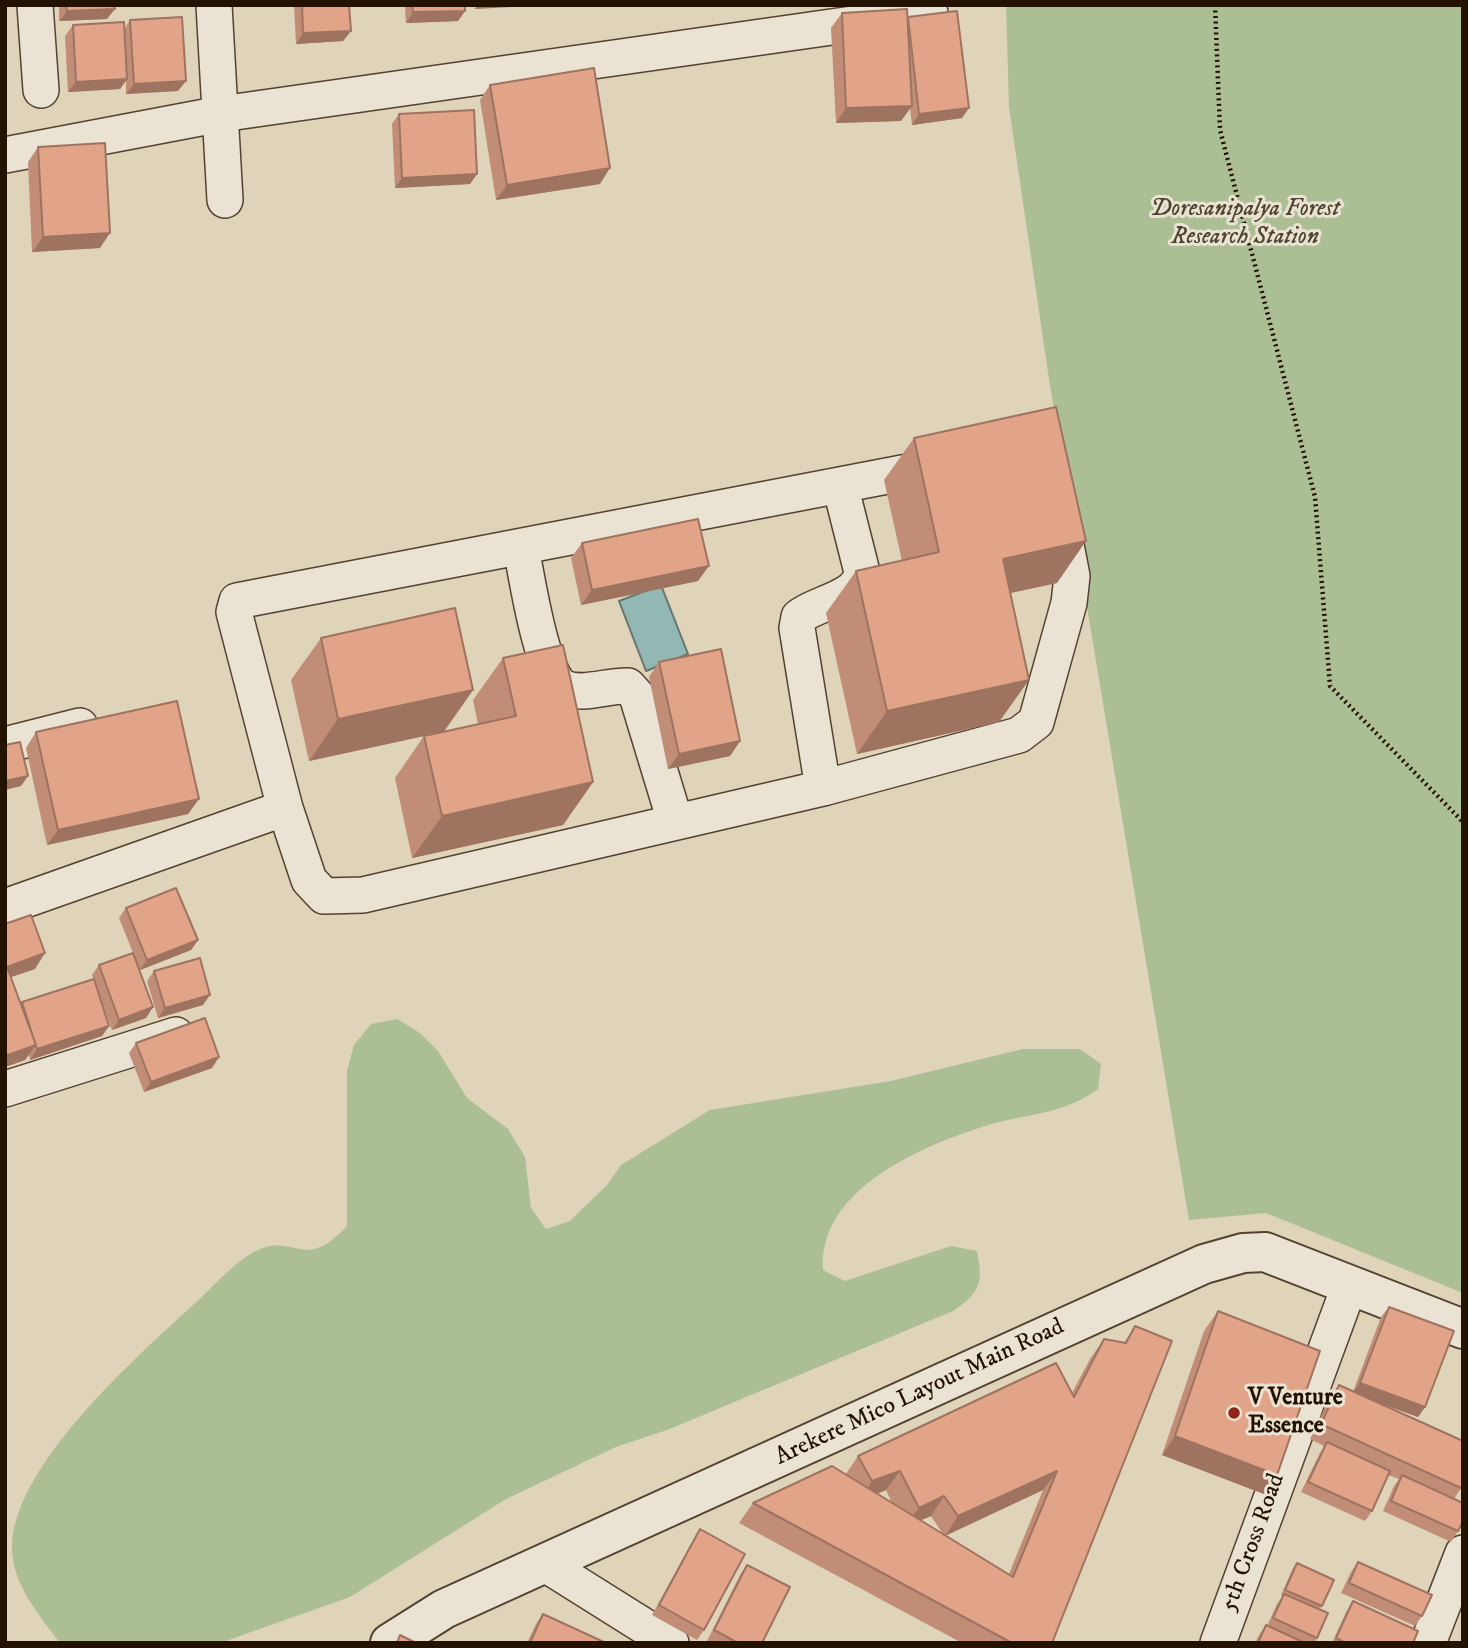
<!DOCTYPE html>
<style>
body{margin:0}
#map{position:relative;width:1468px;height:1648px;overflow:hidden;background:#dfd3ba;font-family:"IM FELL DW Pica",serif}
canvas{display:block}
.frame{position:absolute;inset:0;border:7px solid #241201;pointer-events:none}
</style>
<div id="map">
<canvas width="1468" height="1648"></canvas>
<div class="frame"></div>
</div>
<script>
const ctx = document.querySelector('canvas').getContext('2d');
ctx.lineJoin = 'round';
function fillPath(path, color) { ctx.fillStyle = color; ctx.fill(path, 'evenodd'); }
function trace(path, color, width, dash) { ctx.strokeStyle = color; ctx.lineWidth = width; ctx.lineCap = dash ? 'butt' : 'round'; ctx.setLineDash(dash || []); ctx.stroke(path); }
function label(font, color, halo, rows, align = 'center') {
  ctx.font = font + ' "IM FELL DW Pica",serif'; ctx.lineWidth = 6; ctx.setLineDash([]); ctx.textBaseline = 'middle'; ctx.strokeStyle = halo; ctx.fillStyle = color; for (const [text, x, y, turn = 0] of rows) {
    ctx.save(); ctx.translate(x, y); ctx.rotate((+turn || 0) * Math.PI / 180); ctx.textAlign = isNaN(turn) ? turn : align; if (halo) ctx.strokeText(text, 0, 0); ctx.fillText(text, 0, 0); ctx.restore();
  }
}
const green = new Path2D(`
 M1006,5H1463V1293L1266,1213L1189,1220L1049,379L1009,107Z
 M397,1019L420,1033L438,1051L467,1098L508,1129L525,1157L531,1208L546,1229L570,1221L607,1185L621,1165L710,1110L891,1081L1023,1049H1080L1101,1064L1098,1089C1062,1116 1023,1113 982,1127C917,1148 818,1191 823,1270L845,1281L951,1246L977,1251C983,1283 981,1292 953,1311L667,1430L616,1447L506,1499L350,1597L220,1643H60C38,1613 11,1584 12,1544C16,1464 135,1358 192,1306C211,1289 230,1266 252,1253C294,1229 302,1275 347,1226V1071L354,1045L371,1024Z`);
const water = new Path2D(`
 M661,585L688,654L646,671L619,601Z`);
const path = new Path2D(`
 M1215,5L1220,130L1315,497L1330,686L1463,822`);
const minor = new Path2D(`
 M35,5L41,90
 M214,5L225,200
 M5,155L221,114L930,13
 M840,485L934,467
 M521,547C526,573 542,679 564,688C583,696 608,685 628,686L637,696L675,821
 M5,745L80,726
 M823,788L797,628L799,617C817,602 859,599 862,572L840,485L237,601L234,612L285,808L309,880L324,896L363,895L823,788L1019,735L1036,722L1069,603L1072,576L1061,519
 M5,907L285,808
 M5,1089L176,1035
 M545,1564L671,1643
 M1218,1643L1349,1287
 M1428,1643L1463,1553`);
const tertiary = new Path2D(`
 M390,1643L444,1609L1204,1264L1243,1253L1265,1252L1463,1329`);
const wall = new Path2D(`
 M59,5H114L107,19L59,21Z
 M294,5H349L351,31L343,41L296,44Z
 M405,5H465V11L458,21L406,23Z
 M842,13L907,18L962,118L912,125L910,108L901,121L836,123L831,28Z
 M130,20L178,91L126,94V81L120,89L68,92L65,36L73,25L125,28Z
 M490,85L600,184L496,200L480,100Z
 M399,114L477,174L470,184L395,188L392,124Z
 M38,147L100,248L32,252L28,162Z
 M914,438L1057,583L1010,593L999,722L857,754L826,613L856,571L902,561L884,480Z
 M582,543L698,581L581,605L571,558Z
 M321,638L473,690L444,732L478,724L473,700L503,658L593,782L563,825L412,858L395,778L424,736L309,761L291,680Z
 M659,662L740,741L730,756L668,769L649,677Z
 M36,732L199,799L188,814L47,845L26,748Z
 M126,908L198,940L191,950L140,970L119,918Z
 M5,924L35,969L11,977L21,1004L22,1002L94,980L92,975L99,965L153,1007L146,1018L112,1030L99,995L109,1026L102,1036L30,1060L29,1055L25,1060L5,1067Z
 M154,971L203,1005L158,1018L147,981Z
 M136,1043L212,1068L144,1092L129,1053Z
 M1389,1307L1425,1407L1418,1417L1369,1399L1461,1488L1454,1499L1458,1531L1451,1542L1383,1511L1394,1486L1399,1479L1388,1475L1372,1511L1365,1521L1301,1492L1320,1453L1324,1446L1310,1439L1328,1401L1339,1385L1353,1392L1381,1317Z
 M1218,1311L1277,1475L1264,1494L1162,1455L1204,1331Z
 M1135,1326L1052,1643H962L739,1523L753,1503L846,1474L858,1456L1072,1393L1090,1359L1104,1339L1124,1343ZM886,1490L892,1503L877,1494ZM1043,1490L1009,1574L946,1535ZM931,1516L943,1534L921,1520Z
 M700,1529L704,1630L697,1640L652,1615L693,1540Z
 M1358,1562L1422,1616L1415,1626L1341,1593L1351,1572Z
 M1297,1563L1322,1606L1319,1609L1317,1638L1314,1643H1255L1259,1635L1266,1625L1267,1626L1277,1604L1283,1596L1281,1595L1293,1568Z
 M747,1565L762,1643H711L707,1641L740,1575Z
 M1353,1601L1413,1643H1332L1346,1612Z
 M543,1614L606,1643H527L536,1624Z`);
const shadedWall = new Path2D(`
 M477,5H548L475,9Z
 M115,9L107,19L59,21L67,11Z
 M465,11L458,21L406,23L413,12Z
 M351,31L343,41L296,44L303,33Z
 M127,79L120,89L68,92L76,82Z
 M186,81L178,91L126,94L134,84Z
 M912,106L901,121L836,123L846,108Z
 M969,108L962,118L912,125L919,114Z
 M610,168L600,184L496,200L507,185Z
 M477,174L470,184L395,188L402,178Z
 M110,233L100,248L32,252L43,237Z
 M1086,541L1057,583L973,601L1003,559Z
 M709,566L698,581L581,605L592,590Z
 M1029,680L999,722L857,754L887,711Z
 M473,690L443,732L309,761L338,719Z
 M740,741L730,756L668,769L679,754Z
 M28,776L21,786L5,790V781Z
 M593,782L563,825L412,858L442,816Z
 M199,799L188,814L47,845L58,830Z
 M198,940L191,950L140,970L147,960Z
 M45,953L35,969L5,979L7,967Z
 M210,995L203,1005L158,1018L165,1008Z
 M153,1007L146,1018L112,1030L119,1020Z
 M109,1026L102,1036L30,1060L37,1049Z
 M36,1045L25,1060L5,1067V1056Z
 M219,1057L212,1068L144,1092L151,1082Z
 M1360,1383L1425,1407L1418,1417L1352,1393Z
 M1175,1436L1277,1475L1264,1494L1162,1455Z
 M900,1471L886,1490L859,1501L872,1481Z
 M1057,1471L1043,1490L945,1536L958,1516Z
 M944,1496L931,1516L905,1527L919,1508Z`);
const building = new Path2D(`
 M66,5H114L115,9L67,11Z
 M302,5H349L351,31L303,33Z
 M412,5H465V11L413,12Z
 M907,9L912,106L846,108L842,13Z
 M957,11L969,108L919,114L908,17Z
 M182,17L186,81L134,84L130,20Z
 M124,22L127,79L76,82L73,25Z
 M594,68L610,168L507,185L490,85Z
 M474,110L477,174L402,178L399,114Z
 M105,143L110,233L43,237L38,147Z
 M1056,407L1086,541L1003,559L1029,680L887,711L856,571L939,552L914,438Z
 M698,519L709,566L592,590L582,543Z
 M455,608L473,690L338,719L321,638Z
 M563,645L593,782L442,816L424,736L516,716L503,658Z
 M721,649L740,741L679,754L659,662Z
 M177,701L199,799L58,830L36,732Z
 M20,742L28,776L5,781V745Z
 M176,888L198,940L147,960L126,908Z
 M31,915L45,953L7,967L36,1045L5,1056V924Z
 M133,953L153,1007L119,1020L99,965Z
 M200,958L210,995L165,1008L154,971Z
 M94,979L109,1026L37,1049L22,1002Z
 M205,1018L219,1057L151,1082L136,1043Z
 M1389,1307L1454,1331L1425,1407L1360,1383Z
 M1218,1311L1320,1351L1277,1475L1175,1436Z
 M1135,1326L1172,1341L1052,1643H1012L753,1503L832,1466L1013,1577L1057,1471L958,1516L944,1496L919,1508L900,1471L872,1481L858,1456L1056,1363L1074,1397L1104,1339L1126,1343Z
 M1339,1385L1463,1441V1485L1461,1488L1321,1424Z
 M1327,1442L1390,1471L1372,1511L1308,1482Z
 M1402,1475L1463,1503V1521L1458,1531L1391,1501Z
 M700,1529L745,1554L704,1630L659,1605Z
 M1358,1562L1432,1595L1422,1616L1349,1583Z
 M1297,1563L1334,1580L1322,1606L1285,1590Z
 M747,1565L790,1587L762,1643H738L714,1630Z
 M1284,1594L1328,1613L1317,1638L1273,1618Z
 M1353,1601L1418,1631L1413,1643H1346L1336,1638Z
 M543,1614L606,1643H530Z
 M1266,1625L1305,1643H1258Z
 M400,1635L416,1643H397Z`);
const markers = [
 [1234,1413,7,"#8f2418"]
];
const parkNames = [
 ["Doresanipalya Forest",1245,210],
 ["Research Station",1245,238]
];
const streetNames = [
 ["Arekere Mico Layout Main Road",920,1393,-25],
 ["5th Cross Road",1254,1543,-70]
];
const poiNames = [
 ["V Venture",1248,1399],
 ["Essence",1248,1427]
];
fillPath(green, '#acbe94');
fillPath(water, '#93b7b3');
trace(water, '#67756c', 2);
trace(minor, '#53422f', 38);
trace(tertiary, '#53422f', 42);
trace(path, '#241201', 4.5, [2, 3.5]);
trace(minor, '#eae2d2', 35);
trace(tertiary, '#eae2d2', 38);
fillPath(wall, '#c28d76');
fillPath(shadedWall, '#9e7360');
fillPath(building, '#e2a489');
trace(building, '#9e7360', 2);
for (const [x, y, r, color] of markers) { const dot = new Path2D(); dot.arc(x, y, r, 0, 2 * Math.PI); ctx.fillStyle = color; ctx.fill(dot); trace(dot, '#eae2d2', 2.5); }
label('italic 24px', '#4d462d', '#eae2d2', parkNames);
label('24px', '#241201', '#eae2d2', streetNames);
label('bold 24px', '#241201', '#eae2d2', poiNames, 'left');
</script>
